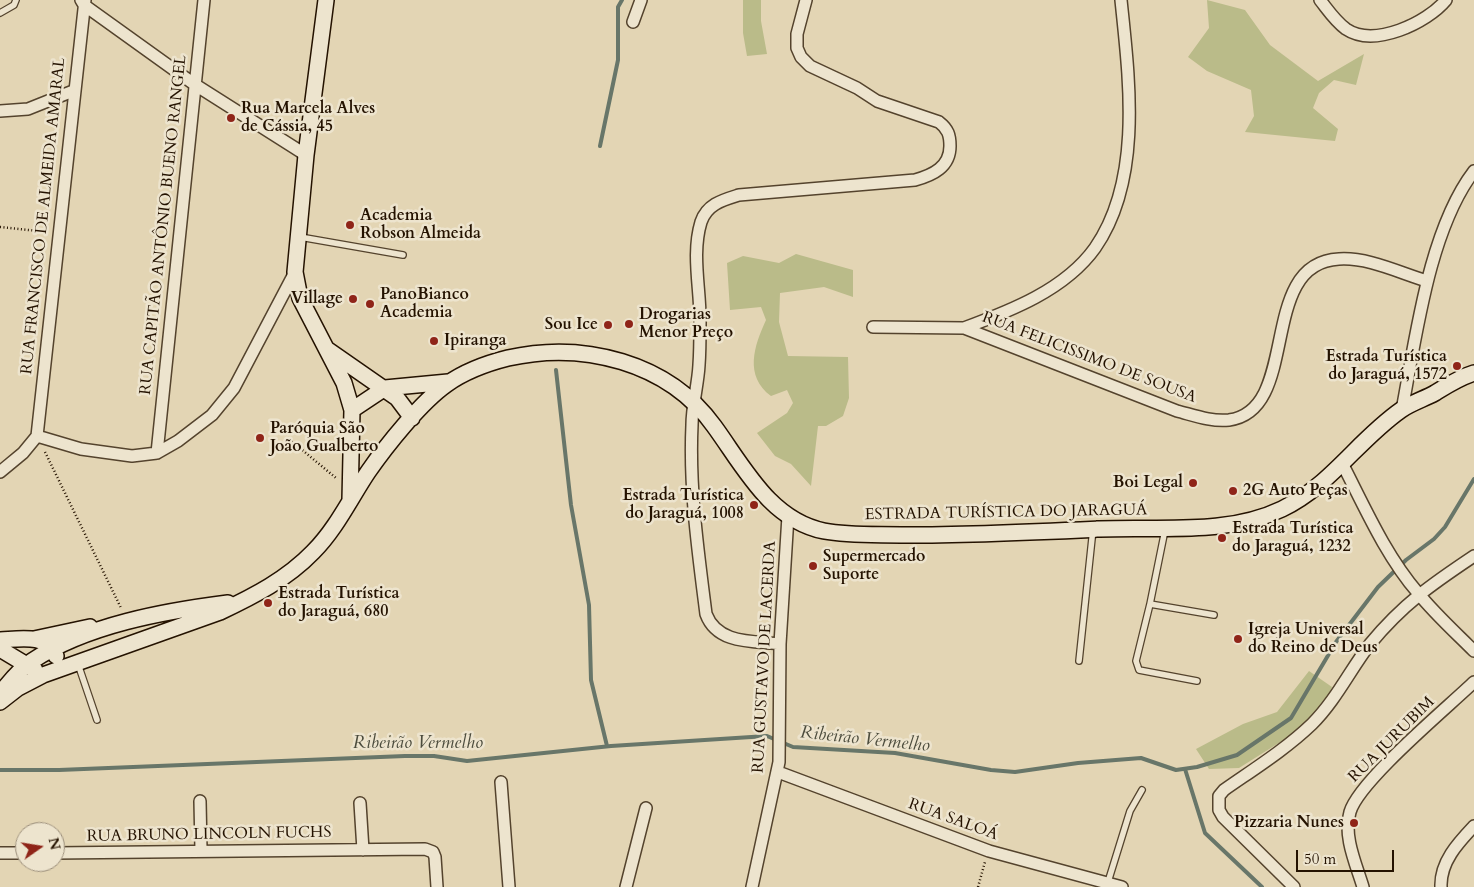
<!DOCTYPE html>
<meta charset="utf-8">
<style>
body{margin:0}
#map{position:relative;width:1474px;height:887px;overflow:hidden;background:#e3d5b4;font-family:Cardo,serif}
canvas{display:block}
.north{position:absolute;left:15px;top:822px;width:50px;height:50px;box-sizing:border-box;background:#ede4ce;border:1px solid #9d907c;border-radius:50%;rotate:77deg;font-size:14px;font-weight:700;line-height:20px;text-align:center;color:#241200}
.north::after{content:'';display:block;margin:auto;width:18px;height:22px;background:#8f2418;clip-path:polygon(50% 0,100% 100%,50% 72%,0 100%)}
.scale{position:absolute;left:1296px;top:850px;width:98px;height:22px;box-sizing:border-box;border:2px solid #241200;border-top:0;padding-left:6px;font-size:15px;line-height:18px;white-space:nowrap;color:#241200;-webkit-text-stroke:4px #ede4ce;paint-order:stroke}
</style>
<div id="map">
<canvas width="1474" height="887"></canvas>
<div class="north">N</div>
<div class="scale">50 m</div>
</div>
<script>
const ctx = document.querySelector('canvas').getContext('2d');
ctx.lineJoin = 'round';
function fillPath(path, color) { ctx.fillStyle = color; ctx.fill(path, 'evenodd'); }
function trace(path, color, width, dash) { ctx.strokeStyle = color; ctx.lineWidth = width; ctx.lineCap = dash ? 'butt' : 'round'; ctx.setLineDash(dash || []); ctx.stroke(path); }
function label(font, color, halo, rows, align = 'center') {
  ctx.font = font + ' Cardo,serif'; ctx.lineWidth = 5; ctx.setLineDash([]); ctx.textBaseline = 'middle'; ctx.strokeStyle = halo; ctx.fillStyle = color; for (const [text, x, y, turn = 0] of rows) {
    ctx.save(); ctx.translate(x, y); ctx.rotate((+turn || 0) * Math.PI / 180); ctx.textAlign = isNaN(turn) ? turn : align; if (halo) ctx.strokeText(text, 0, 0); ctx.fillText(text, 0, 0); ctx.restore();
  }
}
const green = new Path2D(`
 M743,0H761V21L767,54L747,56L743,33Z
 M1207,0L1245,10L1270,45L1318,81L1364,54L1356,85L1334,80L1319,93L1313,108L1338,129L1335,141L1245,132L1254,116L1251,90L1207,71L1188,57L1209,28Z
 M796,254L853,270V297L824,287L780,293L779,322L788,356L848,357L849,398L843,416L826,426H818L811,486L791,464L775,456L757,433L787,413L793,403L787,390L771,396C744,376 754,346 766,320L761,307L730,310L727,263L743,256L779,263Z
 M1309,671L1332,687L1324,707L1301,729L1239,768L1209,769L1196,749L1243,724L1277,712Z`);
const stream = new Path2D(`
 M600,146L618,60V7L622,0
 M556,370L571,505L589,605L591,680L607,746
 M1185,769L1205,833L1262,887
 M0,770H59L405,756H434L467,761L611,746L767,736L793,747L895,753L991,770L1015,772L1078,763L1141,758L1176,770L1197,767L1237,755L1291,718L1336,642L1378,587L1406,560L1434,539L1445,527L1474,479`);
const path = new Path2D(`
 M0,227L48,232
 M289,439L336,478
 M45,452L121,608
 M978,887L985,862`);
const lane = new Path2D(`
 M0,13L14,5L16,0
 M300,237L403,255
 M1150,604L1165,530
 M1079,661L1093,529
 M78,664L97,720
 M1197,681L1139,670L1136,661L1150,604L1214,615
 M1108,882L1130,811L1142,790`);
const street = new Path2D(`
 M81,0L84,5L194,84L306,155
 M1320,0C1328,10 1335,21 1346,29C1374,48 1427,23 1446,0
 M633,22L641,0
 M0,111L28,109L73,91
 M873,327L964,328L1177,411C1193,415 1211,422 1229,420C1302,410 1256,263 1339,259C1368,257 1400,273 1427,281
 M964,328C1010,311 1065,290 1095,248C1143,179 1129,78 1121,0
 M1402,410C1416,337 1429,230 1474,171
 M37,436L85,0
 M157,453L204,0
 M1343,465C1365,508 1386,556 1418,593C1435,614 1455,632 1474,651
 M0,472L23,453L37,436L81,449L132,456L157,453L178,441L212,415L234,388L295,272
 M780,644C752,641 717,644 706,614C698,551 689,488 692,425C692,405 698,385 699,365C700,352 700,338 700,324C701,291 691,255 701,222C707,204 723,200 739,195L915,180C933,175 950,167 950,146C950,135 948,129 939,122L877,101L857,88L810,66L801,57L797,48V34L806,0
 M778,772L989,851L1122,887
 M501,782L509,887
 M200,801L201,850
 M360,803L363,850
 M0,853H25
 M55,853L425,849L433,852L435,857L437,887
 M626,887L646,808
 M752,887L779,762L780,644L788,516
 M1294,887L1223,817L1219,810V796L1224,790C1254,769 1286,749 1312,724C1336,700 1350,670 1370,644C1403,604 1432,584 1474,556
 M1363,887C1356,864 1343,836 1350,812C1359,781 1447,708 1474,682
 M1441,887C1440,862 1458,843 1474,826`);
const secondary = new Path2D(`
 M326,0L306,155L295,272L300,298L344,383L352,410L350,500
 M328,350L397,398L412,418
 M352,410L385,388L448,382
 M34,639L90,627
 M0,640C20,639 47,633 56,656
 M0,649L35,670
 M0,694C9,682 20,669 32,661C86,625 165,611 228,603
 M0,702L18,688L43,675L220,612C254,596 287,579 313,552C336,529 350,499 368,472C386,446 421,402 447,384C464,372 488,363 508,358C583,341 668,362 714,426C744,467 770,520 824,531C850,536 879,534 906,535C970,535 1034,532 1099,529C1159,526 1226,536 1282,509C1330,486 1358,440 1401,410C1411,403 1424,399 1435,393C1448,385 1458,378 1474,373`);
const markers = [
 [231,118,5,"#8f2418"],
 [350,225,5,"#8f2418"],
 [353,299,5,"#8f2418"],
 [370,304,5,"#8f2418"],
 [629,324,5,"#8f2418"],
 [608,325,5,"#8f2418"],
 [434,341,5,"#8f2418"],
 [1457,366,5,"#8f2418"],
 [260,438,5,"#8f2418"],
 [1193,483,5,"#8f2418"],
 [1233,491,5,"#8f2418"],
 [754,505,5,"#8f2418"],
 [1222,538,5,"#8f2418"],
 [813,566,5,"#8f2418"],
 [268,603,5,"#8f2418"],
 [1238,639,5,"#8f2418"],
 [1354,823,5,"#8f2418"]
];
const poiNames = [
 ["Rua Marcela Alves",241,109],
 ["de Cássia, 45",241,127],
 ["Academia",360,216],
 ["Robson Almeida",360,234],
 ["PanoBianco",380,295],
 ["Academia",380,313],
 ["Village",343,299,"right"],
 ["Drogarias",639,315],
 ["Menor Preço",639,333],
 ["Sou Ice",598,325,"right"],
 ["Ipiranga",444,341],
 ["Estrada Turística",1447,357,"right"],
 ["do Jaraguá, 1572",1447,375,"right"],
 ["Paróquia São",270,429],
 ["João Gualberto",270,447],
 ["Boi Legal",1183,483,"right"],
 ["2G Auto Peças",1243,491],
 ["Estrada Turística",744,496,"right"],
 ["do Jaraguá, 1008",744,514,"right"],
 ["Estrada Turística",1232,529],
 ["do Jaraguá, 1232",1232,547],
 ["Supermercado",823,557],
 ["Suporte",823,575],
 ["Estrada Turística",278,594],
 ["do Jaraguá, 680",278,612],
 ["Igreja Universal",1248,630],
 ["do Reino de Deus",1248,648],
 ["Pizzaria Nunes",1344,823,"right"]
];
const streetNames = [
 ["RUA FRANCISCO DE ALMEIDA AMARAL",44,216,-84],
 ["RUA CAPITÃO ANTÔNIO BUENO RANGEL",164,225,-84],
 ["RUA FELICISSIMO DE SOUSA",1089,358,21],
 ["ESTRADA TURÍSTICA DO JARAGUÁ",1006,513,-1],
 ["RUA GUSTAVO DE LACERDA",765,657,-87],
 ["RUA JURUBIM",1392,740,-45],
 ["RUA SALOÁ",953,820,20],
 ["RUA BRUNO LINCOLN FUCHS",209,835,-1]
];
const waterNames = [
 ["Ribeirão Vermelho",865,740,6],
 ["Ribeirão Vermelho",418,744]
];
fillPath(green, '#babb89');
trace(stream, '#687669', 4);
trace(lane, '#54432d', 8);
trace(street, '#54432d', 14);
trace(secondary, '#241200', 18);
trace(path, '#241200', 2.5, [1, 2.5]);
trace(lane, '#ede4ce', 5.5);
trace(street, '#ede4ce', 11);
trace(secondary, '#ede4ce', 15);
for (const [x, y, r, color] of markers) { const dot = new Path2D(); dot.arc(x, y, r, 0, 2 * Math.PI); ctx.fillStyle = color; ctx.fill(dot); trace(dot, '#ede4ce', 2); }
label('bold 16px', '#241200', '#ede4ce', poiNames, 'left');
label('16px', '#241200', '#ede4ce', streetNames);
label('italic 18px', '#4c4c3d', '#ede4ce', waterNames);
</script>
